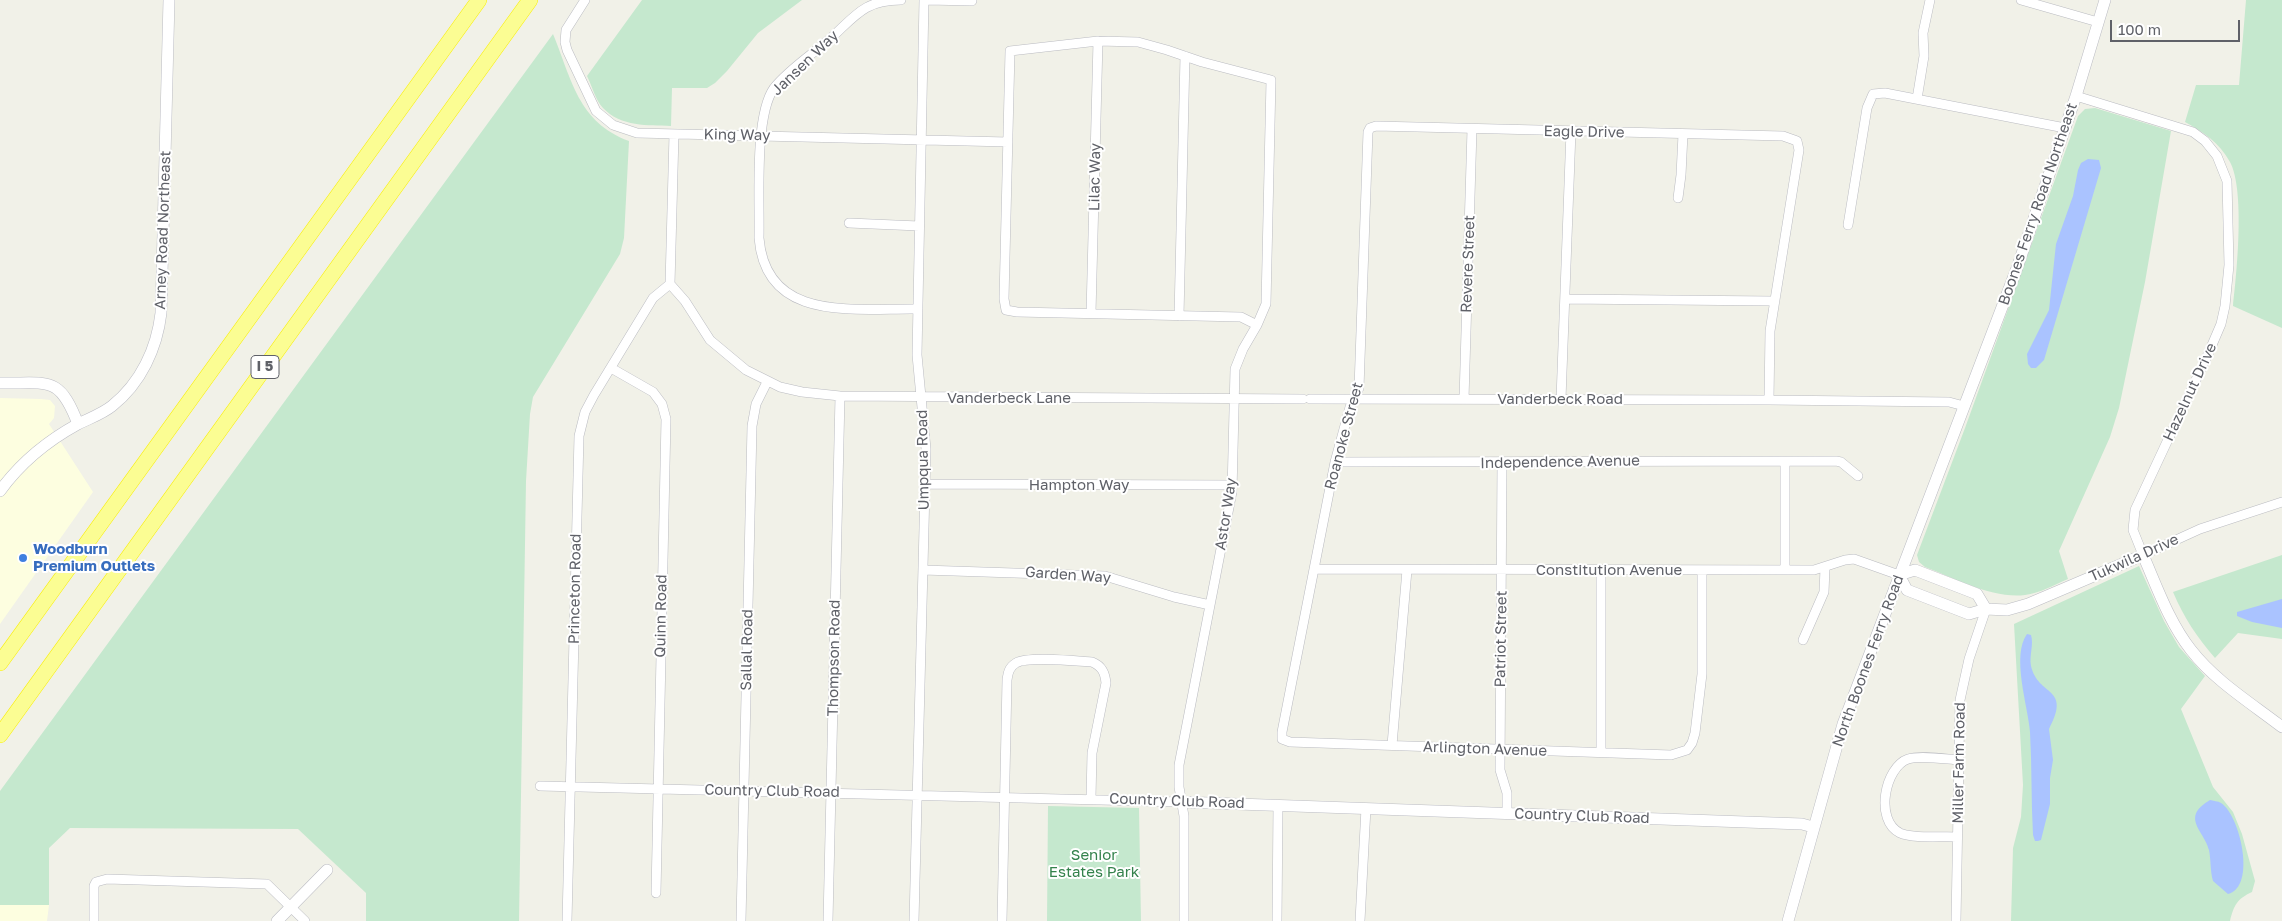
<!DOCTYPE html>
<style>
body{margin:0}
#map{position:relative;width:2282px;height:921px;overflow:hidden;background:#f1f1e8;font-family:"Golos Text",sans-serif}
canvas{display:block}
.scale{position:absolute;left:2110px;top:20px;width:130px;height:22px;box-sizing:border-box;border:2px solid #5f6168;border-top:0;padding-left:6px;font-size:15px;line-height:18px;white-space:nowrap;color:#5f6168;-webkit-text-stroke:4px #fff;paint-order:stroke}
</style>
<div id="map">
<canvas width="2282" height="921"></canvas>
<div class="scale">100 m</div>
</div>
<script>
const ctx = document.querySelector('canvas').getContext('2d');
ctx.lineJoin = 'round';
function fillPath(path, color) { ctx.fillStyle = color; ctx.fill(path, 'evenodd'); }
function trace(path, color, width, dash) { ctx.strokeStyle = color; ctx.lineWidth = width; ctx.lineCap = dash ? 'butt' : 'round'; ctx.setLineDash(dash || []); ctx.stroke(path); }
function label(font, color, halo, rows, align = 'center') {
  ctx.font = font + ' "Golos Text",sans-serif'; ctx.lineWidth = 4; ctx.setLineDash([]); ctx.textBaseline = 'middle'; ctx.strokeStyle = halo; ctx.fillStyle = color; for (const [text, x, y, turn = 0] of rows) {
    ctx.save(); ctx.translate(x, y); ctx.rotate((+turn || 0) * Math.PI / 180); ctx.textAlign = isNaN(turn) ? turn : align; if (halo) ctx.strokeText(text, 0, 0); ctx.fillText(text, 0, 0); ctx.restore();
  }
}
const commercial = new Path2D(`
 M0,398L41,399L50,400L55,406L54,418L49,424L93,492L0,624Z
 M0,905H49L47,921H0Z`);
const green = new Path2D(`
 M642,0H802L758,33L727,71L715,83L707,88H672L671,126C648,125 621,127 603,108C596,101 592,86 587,76Z
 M2246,0H2282V328L2233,306C2237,272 2245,190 2230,162C2219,142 2203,132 2185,122L2196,85H2239Z
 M553,34C572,80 578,122 629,141L624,238L620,254L533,397L530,414L526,481L519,921H366V893L298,829L70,828L49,848V905H0V791Z
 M2095,108L2171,131L2145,282L2119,408L2110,437L2059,551L2068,579C2054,585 2040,593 2025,595C1993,599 1954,578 1925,567L1919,562L1917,555L1965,428L2078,116L2085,109Z
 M2282,555V639L2238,633L2215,658C2197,637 2184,618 2173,592Z
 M2139,566L2164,621L2179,647L2205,676L2181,709L2213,787L2233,812L2242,834L2255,881L2252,892C2237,899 2234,905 2230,921H2011L2013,848L2021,817L2023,785L2014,624Z
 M1048,806L1139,808L1141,921H1047Z`);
const water = new Path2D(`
 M2088,159L2099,160L2101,168L2044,360L2036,368H2031L2028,364L2027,354L2049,310L2056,244L2073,196L2078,170L2081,163Z
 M2282,599V628L2252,622L2237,616V612Z
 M2027,634L2031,635C2034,645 2029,655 2031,666C2038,697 2072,686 2049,729L2053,760L2050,778V804L2041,840L2038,841H2035L2033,835C2031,801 2032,766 2030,732C2028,706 2011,656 2027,634Z
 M2210,800C2213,801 2218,801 2221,803C2240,815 2257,887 2228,894L2213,881C2210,870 2211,860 2209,850C2204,830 2180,818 2210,800Z`);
const street = new Path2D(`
 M585,0L566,30L565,42L567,50L596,111L613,125L637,133L1008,142
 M901,0C865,0 856,15 831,38C813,54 789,69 774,88C754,116 760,201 759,238C766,323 854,308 917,309
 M928,0L972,1
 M2021,0L2098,22
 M2076,96L2193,132L2205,141L2217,156L2227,181L2229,265L2225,306L2221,324L2209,352L2135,510L2133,530L2143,555L2200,529L2282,502
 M1917,99L1924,56L1923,33L1930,0
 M674,134L670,284L685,301L710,340L746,370L780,387L802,392L840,396L1303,399
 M1678,198L1681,175L1683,134
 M849,223L919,226
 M1848,225L1867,108L1873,94L1885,93L2065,128
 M1565,299L1773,301
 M1091,313L1098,41
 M1179,316L1185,56
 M611,368L653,392L662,404L666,419L656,893
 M1310,399L1769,400L1949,402L1964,406
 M1464,399L1472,129
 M1561,399L1571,131
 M1335,462L1836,461L1841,462L1858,476
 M1785,462V570
 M1502,463L1500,770L1507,793V813
 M925,484L1233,485
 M1314,569L1814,570L1845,560L1854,559L1899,575
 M923,570L1105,576L1174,597L1210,605
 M1702,570V674L1695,733L1692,743L1687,750L1671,755L1290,742L1282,739V732L1335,462L1350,407L1359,388L1368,132L1370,128L1376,126L1783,136L1797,141L1799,150L1770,331L1769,400
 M1803,640L1824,592L1825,568
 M1392,745L1407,570
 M1601,752V570
 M540,786L1181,802
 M1957,837C1942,836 1913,839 1900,833C1874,820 1885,767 1908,759C1920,755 1945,759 1959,760
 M94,921V886L96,882L107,879L267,884L305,921
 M567,921L579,436L585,412L594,395L653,298L670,284
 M741,921L752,426L756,404L767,382
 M828,921L840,396
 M914,921L926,449L917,355L924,0
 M1002,921L1007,680C1008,673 1009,667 1016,663C1027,656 1077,661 1092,662C1102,666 1105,673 1106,683L1092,753L1091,798
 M1184,921V816L1179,787V765L1232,492L1235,369L1243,349L1257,325L1266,304L1271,80L1202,62L1167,50L1138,42L1098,41L1010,51L1004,299L1006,310L1017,312L1241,317L1257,325
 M1277,921L1278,805
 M1360,921L1366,808
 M1956,921L1960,700L1969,659L1986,609`);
const secondary = new Path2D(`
 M0,383C48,384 59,374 78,424
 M0,491C21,462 47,441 78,424C90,418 102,414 112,406C141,383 157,348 161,313L169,0
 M1986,609L1977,594L1915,570L1899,575L1907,590L1969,614L1986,609L2007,610L2028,604L2143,555C2157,587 2169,622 2191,650C2215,681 2251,703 2282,727
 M1181,802L1802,824L1813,827
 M277,921L327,870
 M1788,921L1843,724L2017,268L2076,96L2105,0`);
const highway = new Path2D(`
 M0,663L479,0
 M0,735L530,0`);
const markers = [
 [23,558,5,"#3f7fe0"]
];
const shields = [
 [265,367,28]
];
const shieldNames = [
 ["I 5",265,367]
];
const streetNames = [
 ["Jansen Way",805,63,-44],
 ["Eagle Drive",1584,132,1],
 ["King Way",737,135,1],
 ["Lilac Way",1095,177,-89],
 ["Boones Ferry Road Northeast",2038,204,-71],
 ["Arney Road Northeast",163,230,-88],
 ["Revere Street",1468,264,-88],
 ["Hazelnut Drive",2190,392,-65],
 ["Vanderbeck Lane",1009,398],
 ["Vanderbeck Road",1560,399],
 ["Roanoke Street",1344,436,-75],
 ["Umpqua Road",923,460,-91],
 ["Independence Avenue",1560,462,-1],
 ["Hampton Way",1079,485],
 ["Astor Way",1226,514,-81],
 ["Tukwila Drive",2134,558,-24],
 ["Constitution Avenue",1609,570],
 ["Garden Way",1068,575,4],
 ["Princeton Road",575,589,-89],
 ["Quinn Road",661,616,-89],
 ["Patriot Street",1501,639,-89],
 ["Sallal Road",747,650,-89],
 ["Thompson Road",834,658,-89],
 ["North Boones Ferry Road",1868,661,-70],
 ["Arlington Avenue",1485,749,2],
 ["Miller Farm Road",1959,763,-89],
 ["Country Club Road",772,791,1],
 ["Country Club Road",1177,801,2],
 ["Country Club Road",1582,816,2]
];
const shopNames = [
 ["Woodburn",33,549],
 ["Premium Outlets",33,566]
];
const parkNames = [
 ["Senior",1094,855],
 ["Estates Park",1094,872]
];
fillPath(commercial, '#fdfee0');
fillPath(green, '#c5e8ce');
fillPath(water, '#aac3ff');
trace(street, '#babbc1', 10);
trace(secondary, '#bbbcc3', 12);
trace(highway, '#f9ee00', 16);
trace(street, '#fff', 9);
trace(secondary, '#fff', 11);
trace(highway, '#fbfd93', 15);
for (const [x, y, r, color] of markers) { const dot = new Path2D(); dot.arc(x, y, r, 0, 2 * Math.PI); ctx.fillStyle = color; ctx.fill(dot); trace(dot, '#fff', 2); }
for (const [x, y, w] of shields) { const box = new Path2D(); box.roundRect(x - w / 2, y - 11.5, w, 23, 4); ctx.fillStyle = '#fff'; ctx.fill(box); trace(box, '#5f6168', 1); }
label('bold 14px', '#5f6168', null, shieldNames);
label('15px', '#5f6168', '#fff', streetNames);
label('bold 15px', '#366cbe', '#fff', shopNames, 'left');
label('15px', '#34824c', '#fff', parkNames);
</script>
